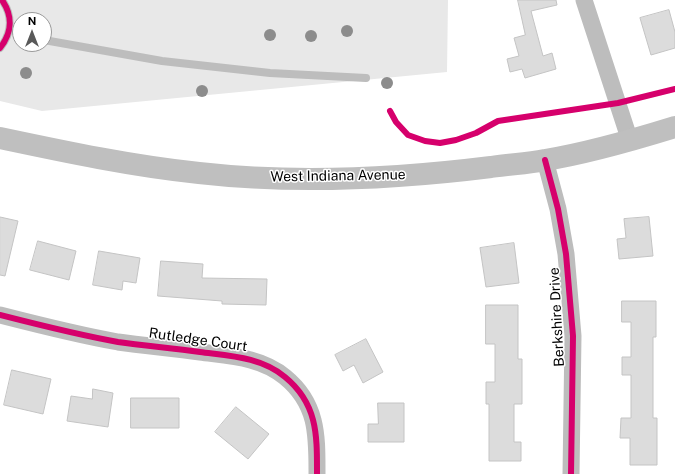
<!DOCTYPE html>
<style>
body{margin:0}
#map{position:relative;width:675px;height:474px;overflow:hidden;background:#fff;font-family:"Public Sans",sans-serif}
canvas{display:block}
.north{position:absolute;left:12px;top:12px;width:40px;height:40px;box-sizing:border-box;background:#fff;border:1px solid #999;border-radius:50%;rotate:0deg;font-size:11px;font-weight:700;line-height:16px;text-align:center;color:#000}
.north::after{content:'';display:block;margin:auto;width:14px;height:18px;background:#595959;clip-path:polygon(50% 0,100% 100%,50% 72%,0 100%)}
</style>
<div id="map">
<canvas width="675" height="474"></canvas>
<div class="north">N</div>
</div>
<script>
const ctx = document.querySelector('canvas').getContext('2d');
ctx.lineJoin = 'round';
function fillPath(path, color) { ctx.fillStyle = color; ctx.fill(path, 'evenodd'); }
function trace(path, color, width, dash) { ctx.strokeStyle = color; ctx.lineWidth = width; ctx.lineCap = dash ? 'butt' : 'round'; ctx.setLineDash(dash || []); ctx.stroke(path); }
function label(font, color, halo, rows, align = 'center') {
  ctx.font = font + ' "Public Sans",sans-serif'; ctx.lineWidth = 3; ctx.setLineDash([]); ctx.textBaseline = 'middle'; ctx.strokeStyle = halo; ctx.fillStyle = color; for (const [text, x, y, turn = 0] of rows) {
    ctx.save(); ctx.translate(x, y); ctx.rotate((+turn || 0) * Math.PI / 180); ctx.textAlign = isNaN(turn) ? turn : align; if (halo) ctx.strokeText(text, 0, 0); ctx.fillText(text, 0, 0); ctx.restore();
  }
}
const green = new Path2D(`
 M0,0H448L447,72L42,111L0,101ZM20,20H44V44H20Z`);
const building = new Path2D(`
 M518,0H556L557,5L531,11L543,56L552,53L556,69L525,78L522,69L510,72L507,59L519,56L514,38L525,35Z
 M669,10L675,32V48L651,55L640,18Z
 M0,217L18,221L5,276L0,275Z
 M649,217L653,256L619,259L617,239L626,238L624,219Z
 M38,241L76,251L69,280L30,270Z
 M514,243L519,283L486,287L480,248Z
 M99,251L140,258L136,283L123,281L122,290L93,285Z
 M161,261L203,264L202,278L267,279L266,305L222,304V301L158,296Z
 M622,301H656V337H653V418H657V465H630V438H620L621,418H631V375H622V357H631V322H622Z
 M486,305H518V359H522V404H514V442H521V461H489V404H486V382H495V344H486Z
 M366,339L383,372L363,383L354,365L343,371L335,355Z
 M12,370L51,379L43,414L4,405Z
 M93,389L113,393L108,427L67,421L71,396L92,399Z
 M131,398H179V428H131Z
 M378,403H404V442H368V424H378Z
 M236,407L269,434L248,459L215,432Z`);
const service = new Path2D(`
 M10,29L20,33
 M44,40L162,61L270,73L366,78
 M0,48C12,33 13,16 2,0`);
const minor = new Path2D(`
 M584,0L630,141
 M545,160L558,209L566,254L570,301L573,336L571,474
 M0,315C39,325 78,335 118,342C145,346 173,348 200,352C230,356 261,357 285,377C318,404 317,436 317,474`);
const secondary = new Path2D(`
 M0,138C66,152 132,166 199,173C296,184 395,179 491,167C509,164 527,164 545,160C589,153 633,140 675,127`);
const cycleway = new Path2D(`
 M0,48C12,33 13,16 2,0
 M390,111L396,122L408,135L425,141L440,143L456,140L476,133L498,121L618,103L675,89
 M545,160L558,209L566,254L570,301L573,336L571,474
 M0,315C39,325 78,335 118,342C145,346 173,348 200,352C230,356 261,357 285,377C318,404 317,436 317,474`);
const trees = [
 [347,31],
 [270,35],
 [311,36],
 [26,73],
 [387,83],
 [202,91]
];
const streetNames = [
 ["West Indiana Avenue",338,176,-1],
 ["Berkshire Drive",557,317,-93],
 ["Rutledge Court",198,340,8]
];
fillPath(green, '#e8e8e8');
fillPath(building, '#dcdcdc');
trace(building, '#c4c4c4', 1);
trace(service, '#bdbdbd', 8);
trace(minor, '#bdbdbd', 17);
trace(secondary, '#bfbfbf', 22);
trace(cycleway, '#d6006c', 6);
ctx.fillStyle = '#8c8c8c';
for (const [x, y] of trees) { ctx.beginPath(); ctx.arc(x, y, 6, 0, 2 * Math.PI); ctx.fill(); }
label('14px', '#000', '#fff', streetNames);
</script>
